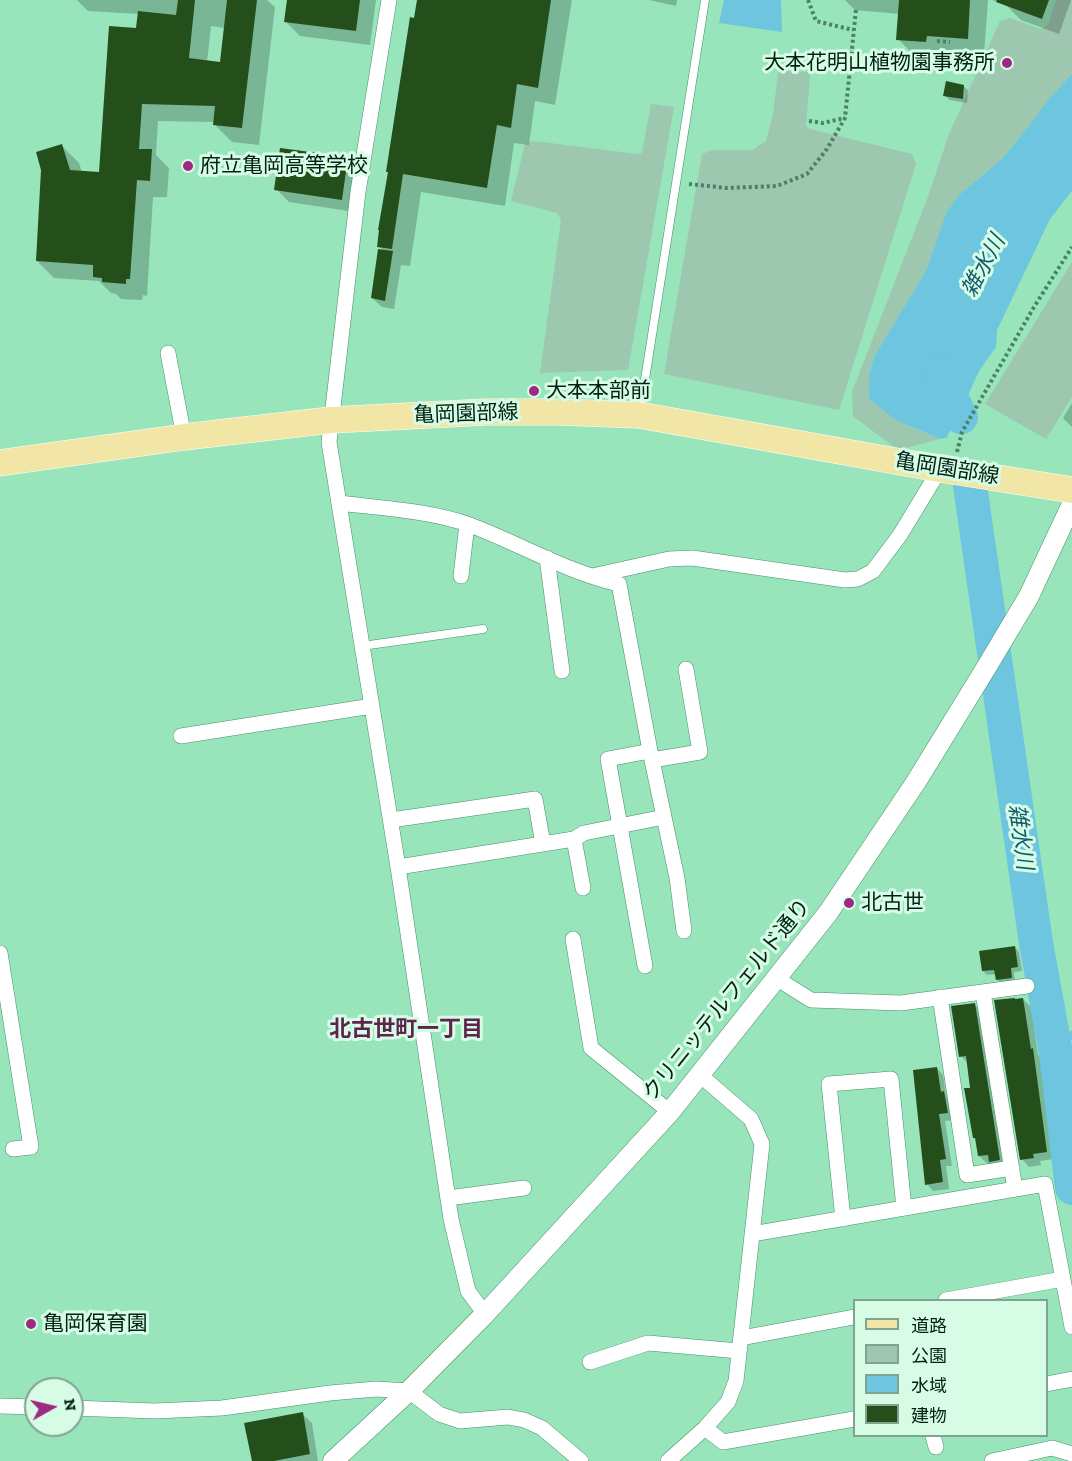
<!DOCTYPE html>
<meta charset="utf-8">
<style>
body{margin:0}
#map{position:relative;width:1072px;height:1461px;overflow:hidden;background:#98e4bb;font-family:"Zilla Slab","Noto Sans JP",serif}
canvas{display:block}
.legend{position:absolute;left:853px;top:1299px;width:195px;height:138px;box-sizing:border-box;background:#d7fce6;border:2px solid #81a491;margin:0;padding:8px 10px;list-style:none;font-size:18px;color:#012112}
.legend li{display:flex;align-items:center;gap:12px;height:30px}
.legend b{width:30px;border:2px solid #81a491}
.north{position:absolute;left:24px;top:1377px;width:60px;height:60px;box-sizing:border-box;background:#d7fce6;border:2px solid #81a491;border-radius:50%;rotate:82deg;font-size:16px;font-weight:700;line-height:24px;text-align:center;color:#012112}
.north::after{content:'';display:block;margin:auto;width:21px;height:27px;background:#9e2882;clip-path:polygon(50% 0,100% 100%,50% 72%,0 100%)}
</style>
<div id="map">
<canvas width="1072" height="1461"></canvas>
<ul class="legend">
<li><b style="height:8px;background:#f2e6a6"></b>道路</li>
<li><b style="height:16px;background:#9dc7af"></b>公園</li>
<li><b style="height:16px;background:#6dc5df"></b>水域</li>
<li><b style="height:16px;background:#254f1a"></b>建物</li>
</ul>
<div class="north">N</div>
</div>
<script>
const ctx = document.querySelector('canvas').getContext('2d');
ctx.lineJoin = 'round';
function fillPath(path, color) { ctx.fillStyle = color; ctx.fill(path, 'evenodd'); }
function trace(path, color, width, dash) { ctx.strokeStyle = color; ctx.lineWidth = width; ctx.lineCap = dash ? 'butt' : 'round'; ctx.setLineDash(dash || []); ctx.stroke(path); }
function label(font, color, halo, rows, align = 'center') {
  ctx.font = font + ' "Zilla Slab","Noto Sans JP",serif'; ctx.lineWidth = 6; ctx.setLineDash([]); ctx.textBaseline = 'middle'; ctx.strokeStyle = halo; ctx.fillStyle = color; for (const [text, x, y, turn = 0] of rows) {
    ctx.save(); ctx.translate(x, y); ctx.rotate((+turn || 0) * Math.PI / 180); ctx.textAlign = isNaN(turn) ? turn : align; if (halo) ctx.strokeText(text, 0, 0); ctx.fillText(text, 0, 0); ctx.restore();
  }
}
const green = new Path2D(`
 M1056,0H1072V74L1049,99L1029,126L1002,159L959,195L946,213L927,269L874,357L869,375V399L911,427L940,439L898,450L853,416L852,392L929,194L949,134L1000,21L1010,18L1040,29L1048,25Z
 M781,71L808,72L810,75L806,126L810,129L912,154L916,164L839,410L664,374L702,154L713,150H752L766,141L773,114L778,73Z
 M651,104L674,107L628,370L540,373L561,220L557,213L511,201L525,144L534,141L637,154L642,153Z
 M1072,262V397L1046,439L985,404Z`);
const water = new Path2D(`
 M724,0H781L782,32L719,23Z
 M1072,74V191L1050,219L997,330L996,347L979,371L956,422L946,438L940,439L896,420L869,399V375L874,357L927,269L946,213L959,195L1002,159L1029,126L1049,99Z`);
const shadow = new Path2D(`
 M77,0H267L275,7L259,145L232,142L214,124L215,122L158,121L156,155L169,168L167,197H153L147,296L143,295L142,300L121,299L116,294L111,293L99,281L54,278L37,261L62,146L79,163L82,172L101,173L138,30L139,14L88,11ZM211,26L225,28L221,64L207,62Z
 M288,0H376L370,45L300,36L285,21Z
 M418,0H572L555,105L535,101L529,145L514,143L505,206L421,192L410,266L401,265L394,309L382,307L372,298L384,251L379,246Z
 M649,0H677L676,6Z
 M845,0H988L984,55L943,52L942,58L915,56L898,39L900,14L855,10Z
 M992,0H1071L1059,34L1021,20L1006,5Z
 M963,86L968,90L967,103L949,100L945,95Z
 M347,159L360,172L355,212L289,202L276,189Z
 M1072,403V427L1063,418Z
 M1015,947L1019,952L1022,971L1014,972L1015,982L1002,984L997,980V974L987,975L983,971Z
 M1023,999L1031,1007L1038,1055L1040,1058L1054,1159L1040,1161L1041,1165L1029,1167L1022,1159Z
 M974,1004L984,1014L1009,1169L989,1165L979,1156L969,1064L961,1056Z
 M937,1068L943,1075L946,1095L951,1100L954,1120L945,1121L952,1166H946L949,1189L933,1191L927,1184Z
 M302,1414L312,1423L318,1461H253Z`);
const stream = new Path2D(`
 M1056,1053L1072,1034`);
const river = new Path2D(`
 M938,371L961,417
 M970,486L1036,943L1056,1053L1072,1188`);
const building = new Path2D(`
 M178,0H195L189,58L220,62L227,0H257L242,128L213,125L215,106L142,104L139,149H152L150,181L137,180L130,279H126V284L102,282V278L93,277V265L36,261L41,170L36,152L62,144L70,170L99,172L109,26L136,28L138,11L176,15Z
 M287,0H360L356,31L284,22Z
 M417,0H551L538,88L517,84L511,128L497,125L487,188L403,174L392,249L377,247L379,230H378L388,172H386L410,17L414,18Z
 M899,0H970L968,39L927,36L926,42L896,40Z
 M997,0H1049L1042,19L996,2Z
 M946,81L964,85L963,99L943,96Z
 M280,148L348,157L342,200L274,190Z
 M378,249L393,251L385,301L371,298Z
 M1015,946L1018,967L1011,968L1012,978L996,980L994,970L982,971L979,951Z
 M1015,998V999L1023,998L1031,1049L1033,1048L1047,1152L1033,1154L1034,1158L1020,1160L994,1000Z
 M975,1003L1000,1160L989,1162L988,1155L978,1156L975,1138H973L964,1088H970L966,1056L959,1057L951,1006Z
 M937,1067L941,1092L944,1091L948,1113L939,1114L946,1159L940,1160L943,1182L925,1185L913,1070Z
 M303,1412L310,1454L274,1461H252L244,1423Z`);
const path = new Path2D(`
 M808,0L816,21L853,30
 M937,41L950,42
 M809,121L823,123L845,118
 M689,184L727,188L777,186L807,174L827,149L845,118L856,9
 M957,452L962,432L1034,307L1072,247`);
const service = new Path2D(`
 M640,411L705,0
 M362,646L483,629`);
const minor = new Path2D(`
 M389,0L358,192L329,442L398,867L451,1219L468,1291L485,1314
 M168,353L184,437
 M339,503C380,508 432,511 470,525C520,544 567,572 619,584L650,751L677,878L684,931
 M547,558L562,671
 M461,576L467,524
 M592,576L669,559L692,558L845,580L858,579L873,571L900,535L940,469
 M181,736L372,706
 M652,760L700,752L686,669
 M391,820L535,799L543,844
 M574,839L583,888
 M398,867L574,839L584,833L664,817
 M573,939L591,1048L670,1112
 M0,953L31,1147L13,1149
 M645,966L608,759L650,751
 M776,978L811,1000L901,1003L1027,986
 M983,992L1015,1189
 M940,997L967,1175L1012,1168
 M448,1198L524,1188
 M843,1219L829,1084L891,1079L904,1208
 M752,1234L1045,1184L1072,1327
 M946,1300L1063,1279
 M741,1338L854,1317
 M590,1362L648,1343L739,1351
 M1046,1384L1072,1379
 M0,1406L36,1407
 M72,1408L155,1411L222,1408L330,1393L376,1389L409,1391L439,1414L460,1421L508,1417L524,1420L542,1428L581,1461
 M705,1428L723,1442L854,1419
 M933,1436L936,1447
 M668,1461L705,1428L728,1402L736,1381L762,1144L751,1119L700,1075
 M992,1461L1052,1448L1072,1454`);
const tertiary = new Path2D(`
 M333,1461L409,1391L485,1314L670,1112L828,913L916,782L986,668L1029,596L1072,504`);
const primary = new Path2D(`
 M0,463L184,437L331,420L486,412H560L639,415L940,469L1072,490`);
const markers = [
 [1007,63,6,"#9e2882"],
 [188,166,6,"#9e2882"],
 [534,391,6,"#9e2882"],
 [849,903,6,"#9e2882"],
 [31,1324,6,"#9e2882"]
];
const poiNames = [
 ["大本花明山植物園事務所",995,63,"right"],
 ["府立亀岡高等学校",200,166],
 ["大本本部前",546,391],
 ["北古世",861,903],
 ["亀岡保育園",43,1324]
];
const streetNames = [
 ["亀岡園部線",466,414,-2],
 ["亀岡園部線",947,469,9],
 ["クリニッテルフェルド通り",727,1000,-51]
];
const waterNames = [
 ["雑水川",984,266,-62],
 ["雑水川",1020,837,82]
];
const neighbourhoodNames = [
 ["北古世町一丁目",406,1030]
];
fillPath(green, '#9dc7af');
fillPath(water, '#6dc5df');
fillPath(shadow, '#0003');
trace(stream, '#6dc5df', 6);
trace(river, '#6dc5df', 34);
fillPath(building, '#254f1a');
trace(service, '#45906a', 9);
trace(minor, '#45906a', 16);
trace(tertiary, '#45906a', 21);
trace(primary, '#fff', 27);
trace(path, '#4b8165', 4, [3, 3]);
trace(service, '#fff', 8);
trace(minor, '#fff', 15);
trace(tertiary, '#fff', 20);
trace(primary, '#f2e6a6', 26);
for (const [x, y, r, color] of markers) { const dot = new Path2D(); dot.arc(x, y, r, 0, 2 * Math.PI); ctx.fillStyle = color; ctx.fill(dot); trace(dot, '#d7fce6', 2); }
label('21px', '#012112', '#d7fce6', poiNames, 'left');
label('21px', '#012112', '#d7fce6', streetNames);
label('italic 22px', '#125b6e', '#d7fce6', waterNames);
label('bold 22px', '#5e244e', '#d7fce6', neighbourhoodNames);
</script>
